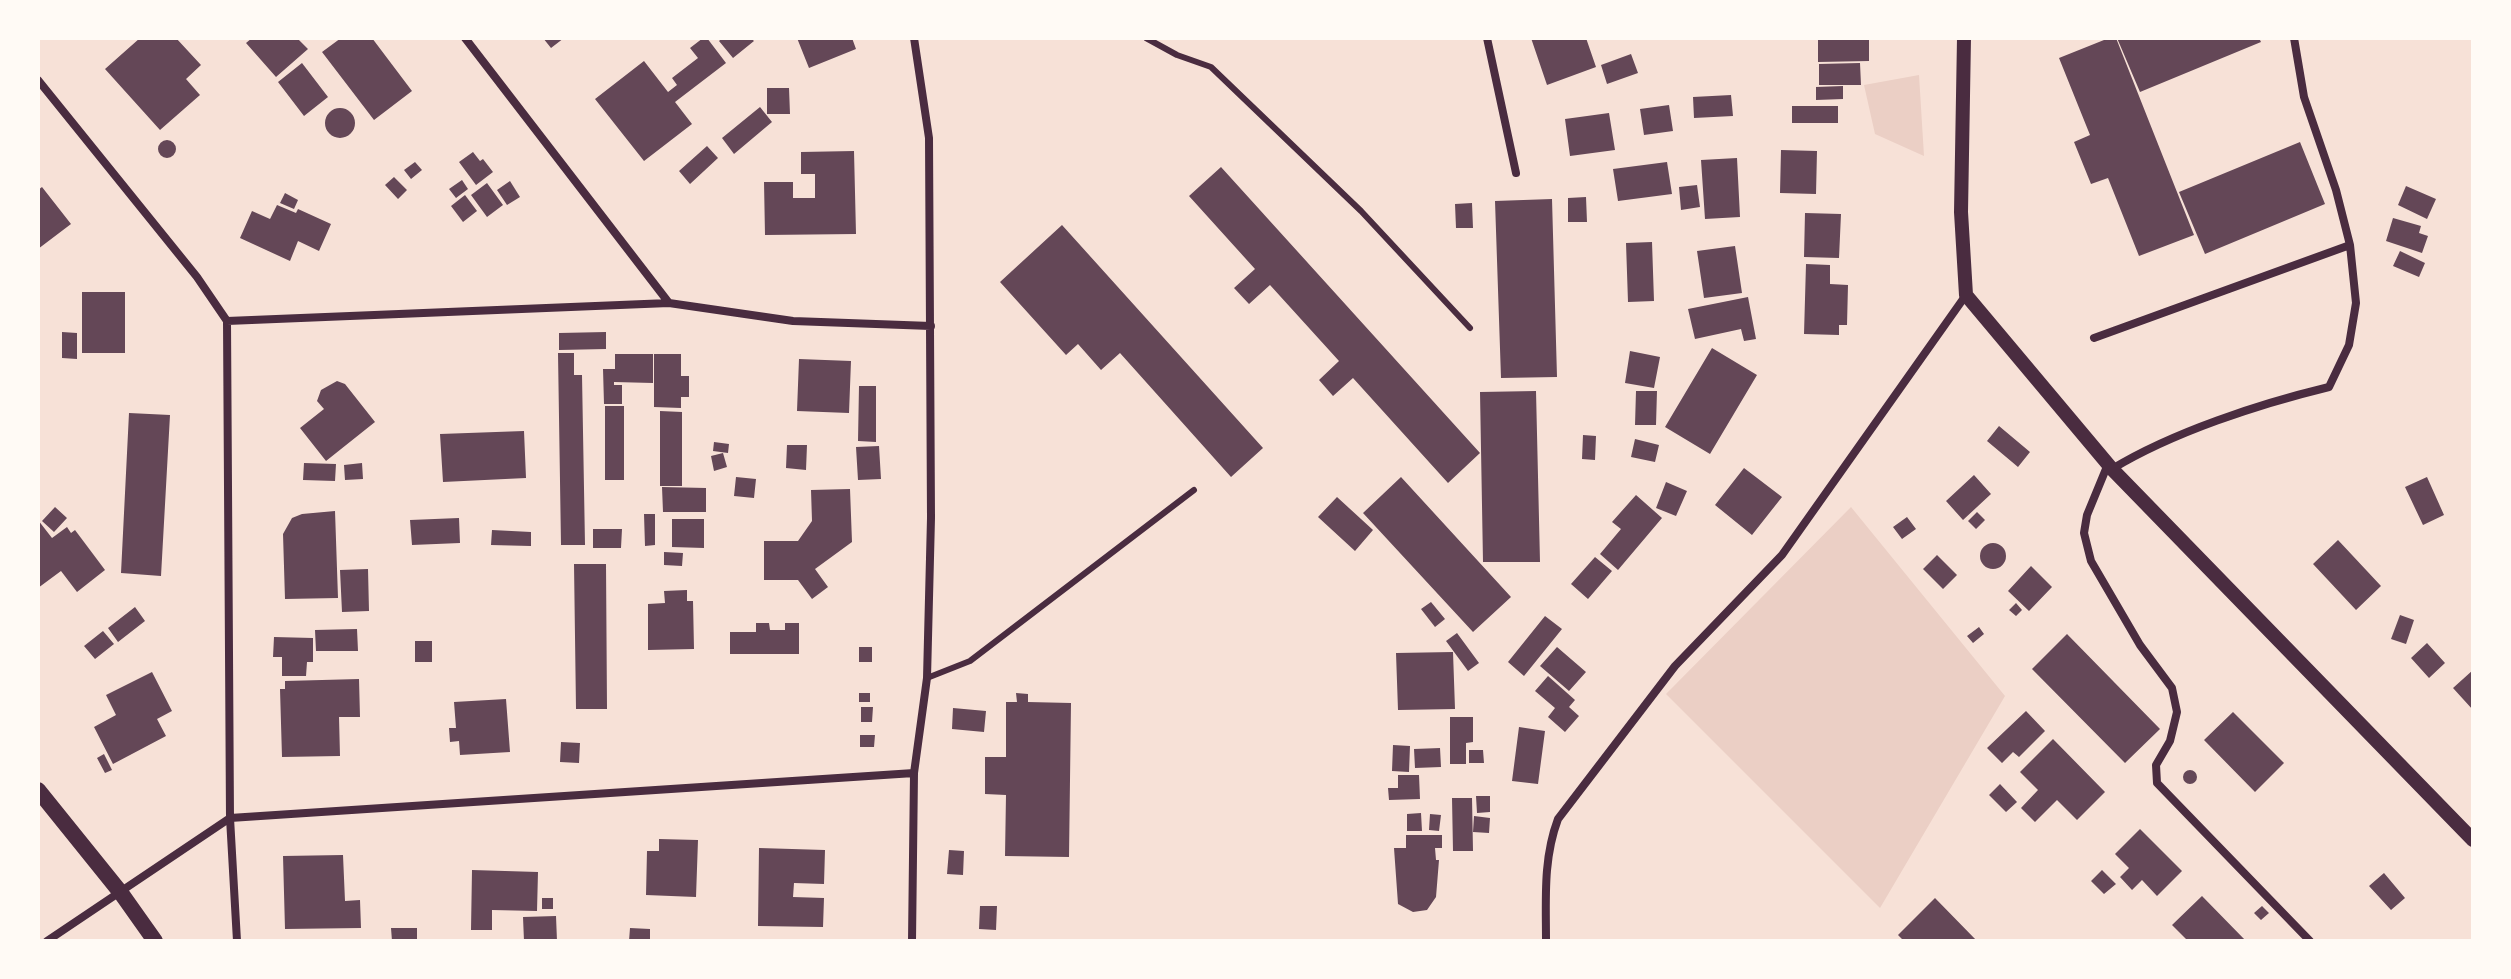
<!DOCTYPE html>
<style>
body{margin:0}
#map{position:relative;width:2511px;height:979px;overflow:hidden;background:#f7e1d7;font-family:Poppins,sans-serif}
canvas{display:block}
.frame{position:absolute;inset:0;border:40px solid #fffaf5;pointer-events:none}
</style>
<div id="map">
<canvas width="2511" height="979"></canvas>
<div class="frame"></div>
</div>
<script>
const ctx = document.querySelector('canvas').getContext('2d');
ctx.lineJoin = 'round';
function fillPath(path, color) { ctx.fillStyle = color; ctx.fill(path, 'evenodd'); }
function trace(path, color, width, dash) { ctx.strokeStyle = color; ctx.lineWidth = width; ctx.lineCap = dash ? 'butt' : 'round'; ctx.setLineDash(dash || []); ctx.stroke(path); }
const green = new Path2D(`
 M1919,75L1924,156L1875,134L1864,85Z
 M1851,507L2005,696L1880,908L1666,694Z`);
const building = new Path2D(`
 M140,38H176L201,65L186,79L200,95L160,130L105,69Z
 M252,38H297L308,49L276,77L246,43Z
 M341,38H372L412,91L374,120L322,52Z
 M543,38H564L551,48Z
 M703,38H707L726,63L675,102L692,124L644,161L595,99L644,61L668,92L677,85L672,78L698,58L690,48Z
 M722,38H751L754,41L733,58L719,41Z
 M797,38H852L856,49L809,68Z
 M1531,38H1586L1596,67L1547,85Z
 M1818,38H1869V61L1818,62Z
 M2109,38H2116L2194,235L2139,256L2108,178L2091,184L2074,142L2090,135L2059,58Z
 M2117,38H2259L2261,42L2140,92Z
 M1631,54L1638,73L1607,84L1601,65Z
 M302,63L328,97L304,116L278,82Z
 M1860,63L1861,85H1819V64Z
 M1843,86V99L1816,100V87Z
 M767,88H789L790,114H767Z
 M1731,95L1733,116L1694,118L1693,97Z
 M1669,105L1673,131L1644,135L1640,109Z
 M1792,106H1838V123H1792Z
 M760,107L772,122L734,154L722,138Z
 M325 123a15 15 0 1 1 30 0a15 15 0 1 1-30 0Z
 M1609,113L1615,150L1570,156L1565,119Z
 M158 149a9 9 0 1 1 18 0a9 9 0 1 1-18 0Z
 M2300,142L2325,204L2205,254L2179,192Z
 M707,146L718,158L690,184L679,171Z
 M1781,150L1817,151L1816,194L1780,193Z
 M854,151L856,234L765,235L764,182H793V198H815V174H801V152Z
 M473,152L480,161L483,159L493,172L476,185L459,162Z
 M1737,158L1740,217L1705,219L1701,160Z
 M415,162L422,170L411,179L404,170Z
 M1667,162L1672,194L1618,201L1613,169Z
 M1221,167L1480,453L1448,483L1353,378L1333,396L1319,380L1339,361L1270,285L1249,304L1234,288L1255,269L1189,196Z
 M394,177L407,190L398,199L385,185Z
 M462,180L468,189L456,198L449,189Z
 M510,181L520,197L507,205L497,190Z
 M487,183L503,205L487,217L471,195Z
 M1697,185L1700,207L1681,210L1679,187Z
 M2406,186L2436,199L2427,219L2398,205Z
 M42,187L71,224L38,249V190Z
 M285,193L298,200L294,209L280,203Z
 M465,195L477,211L463,222L451,206Z
 M1586,197L1587,222H1568V198Z
 M1552,199L1557,377L1501,378L1495,201Z
 M1472,203L1473,228H1456L1455,204Z
 M277,205L296,213L298,209L331,224L319,251L298,241L290,261L240,238L252,211L270,219Z
 M1805,213L1841,214L1839,258L1804,257Z
 M2393,218L2421,226L2419,233L2428,236L2422,253L2386,241Z
 M1062,225L1263,448L1231,477L1120,353L1101,370L1078,344L1066,355L1000,282Z
 M1652,242L1654,301L1628,302L1626,243Z
 M1735,246L1742,293L1704,298L1697,251Z
 M2400,251L2425,263L2419,277L2393,266Z
 M1806,264L1830,265V284L1848,285L1847,325H1839V335L1804,334Z
 M82,292H125V353H82Z
 M1748,297L1756,339L1744,341L1741,329L1695,339L1688,309Z
 M62,332L77,333V359L62,358Z
 M606,332V349L559,350V333Z
 M1712,348L1757,375L1710,454L1665,427Z
 M1630,351L1660,357L1654,388L1625,383Z
 M558,353H574V375H582L585,545H561Z
 M615,354H653V383L614,382V385H622V404H604L603,369H615Z
 M654,354H681V376H689V397H681V408L654,407Z
 M799,359L851,361L849,413L797,411Z
 M337,381L345,384L375,422L326,461L300,428L324,409L317,401L321,390Z
 M859,386H876V442L858,441Z
 M1536,391L1540,562H1483L1480,392Z
 M1636,391H1657L1656,425H1635Z
 M605,406H624V480H605Z
 M660,411L682,412V486H660Z
 M129,413L170,415L161,576L121,573Z
 M1999,426L2030,452L2018,467L1987,441Z
 M524,431L526,478L443,482L440,434Z
 M1583,435L1596,436L1595,460L1582,459Z
 M1635,439L1659,445L1655,462L1631,457Z
 M714,442L729,444L728,453L713,451Z
 M787,445H807L806,470L786,468Z
 M879,446L881,479L858,480L856,447Z
 M723,453L727,467L714,471L711,456Z
 M304,463L336,464L335,481L303,480Z
 M362,463L363,479L345,480L344,465Z
 M1744,468L1782,497L1752,535L1715,505Z
 M1974,475L1991,494L1963,520L1946,501Z
 M736,477L756,479L754,498L734,496Z
 M1401,477L1511,597L1473,632L1363,513Z
 M2427,477L2444,515L2423,525L2405,487Z
 M1666,482L1687,491L1676,516L1656,508Z
 M662,487L706,488V512H663Z
 M850,489L852,542L815,569L828,587L812,599L798,580H764V541H798L812,521L811,490Z
 M1636,495L1662,518L1618,570L1600,554L1621,529L1612,522Z
 M1337,497L1373,530L1355,551L1318,517Z
 M55,507L67,518L54,532L42,521Z
 M335,511L338,598L285,599L283,534L292,518L302,514Z
 M1977,512L1985,520L1976,529L1968,521Z
 M644,514H655V545L645,546Z
 M1907,517L1916,529L1902,539L1893,527Z
 M459,518L460,543L412,545L410,520Z
 M672,519H704V548L672,547Z
 M38,520L52,538L67,527L71,533L75,530L105,570L77,592L61,571L38,588Z
 M593,529H622L621,548H593Z
 M492,530L531,532V546L491,545Z
 M2338,540L2381,586L2356,610L2313,564Z
 M1980 556a13 13 0 1 1 26 0a13 13 0 1 1-26 0Z
 M664,552L683,553L682,566L664,565Z
 M1937,555L1957,575L1943,589L1923,569Z
 M1595,557L1612,571L1588,599L1571,584Z
 M574,564H606L607,709H576Z
 M2031,566L2052,587L2029,611L2008,591Z
 M368,569L369,611L342,612L340,570Z
 M687,590V601H693L694,649L648,650V604L665,603L664,591Z
 M1431,602L1445,619L1435,627L1421,609Z
 M2016,603L2022,610L2016,616L2009,610Z
 M135,607L145,621L118,642L108,628Z
 M2400,615L2414,620L2406,644L2391,639Z
 M1545,616L1562,629L1524,676L1508,662Z
 M756,623H769L770,630H785V623H799V654H730V632H756Z
 M1979,627L1984,634L1973,643L1967,636Z
 M357,629L358,651H316L315,630Z
 M103,631L114,644L95,659L84,646Z
 M1457,633L1479,663L1468,671L1446,641Z
 M2067,634L2160,729L2125,763L2032,669Z
 M274,637L313,638V662H307L306,676H282V657H273Z
 M415,641H432V662H415Z
 M2427,643L2445,663L2429,678L2411,658Z
 M859,647H872V662H859Z
 M1557,647L1586,672L1569,691L1540,666Z
 M1453,652L1455,709L1398,710L1396,653Z
 M2473,670V710L2453,688Z
 M152,672L172,711L157,719L166,736L113,764L94,727L116,715L106,695Z
 M1548,676L1575,700L1569,707L1579,716L1565,732L1548,717L1555,708L1535,691Z
 M359,679L360,717H339L340,756L282,757L280,689H285V681Z
 M859,693H870V702H859Z
 M1016,693L1028,694V702L1071,703L1069,857L1005,856L1006,795L985,794V757H1006V702H1017Z
 M506,699L510,752L460,755L459,741L450,742L449,728H456L454,702Z
 M861,707H873L872,722H861Z
 M953,708L986,711L984,732L952,729Z
 M2026,711L2045,731L2019,757L2013,752L2002,763L1987,748Z
 M2233,712L2284,763L2255,792L2204,740Z
 M1450,717H1473V742L1466,743V764H1450Z
 M1519,727L1545,731L1538,784L1512,781Z
 M860,735H875L874,747H860Z
 M2053,739L2105,792L2077,820L2057,800L2035,822L2021,808L2038,790L2020,772Z
 M561,742L580,743L579,763L560,762Z
 M1393,745L1410,746L1409,772L1392,771Z
 M1440,748L1441,767L1415,768L1414,749Z
 M1469,750H1483L1484,763H1469Z
 M104,754L112,770L105,773L97,758Z
 M2183 777a7 7 0 1 1 14 0a7 7 0 1 1-14 0Z
 M1398,775H1419L1420,799L1389,800L1388,788H1398Z
 M2000,784L2017,802L2006,812L1989,795Z
 M1476,796H1490V812L1477,813Z
 M1452,798H1472L1473,851H1453Z
 M1421,813L1422,831H1407V814Z
 M1430,814L1441,815L1439,831L1429,830Z
 M1474,816L1490,818L1489,833L1473,832Z
 M2140,829L2182,871L2157,896L2142,880L2132,890L2120,877L2129,868L2115,854Z
 M1406,835H1442V848H1435L1436,860H1439L1436,897L1427,910L1413,912L1398,904L1394,848H1406Z
 M659,839L698,840L696,897L646,895L647,851H659Z
 M759,848L825,850L824,884L794,883L793,897L824,898L823,927L758,926Z
 M949,850L964,851L963,875L947,874Z
 M343,855L345,901L360,900L361,928L285,929L283,856Z
 M472,870L538,872L537,911L492,910V930H471Z
 M2102,870L2116,884L2104,894L2091,881Z
 M2384,873L2405,898L2391,910L2369,886Z
 M2202,896L2246,941H2188L2172,925Z
 M542,898H553V909H542Z
 M1935,898L1977,941H1904L1898,935Z
 M980,906H997L996,930L979,929Z
 M2262,906L2269,913L2261,920L2254,913Z
 M556,916L557,941H524L523,917Z
 M391,928H417V941H392Z
 M630,928L650,929V941H629Z`);
const service = new Path2D(`
 M1146,38L1177,55L1211,67L1361,211L1470,328
 M927,678L970,661L1194,490`);
const minor = new Path2D(`
 M465,38L669,303
 M1487,38L1516,173
 M38,80L197,277L227,321L230,818L237,941
 M227,321L669,303L793,321L931,326
 M2094,338L2350,245
 M2108,464L2087,515L2084,533L2091,561L2140,645L2172,688L2177,712L2170,741L2156,765L2157,783L2310,941
 M2112,469C2173,432 2259,404 2329,387L2349,345L2356,303L2350,245L2336,190L2304,97L2294,38
 M47,941L230,818L914,773
 M912,941L914,773L927,678L931,518L929,138L914,38
 M1546,941C1546,899 1543,859 1558,819L1675,666L1782,555L1966,295`);
const tertiary = new Path2D(`
 M1964,38L1961,212L1966,295L2112,469L2473,840`);
const secondary = new Path2D(`
 M38,790L121,893L155,941`);
fillPath(green, '#ebcfc5');
fillPath(building, '#644757');
trace(service, '#4a2c40', 6);
trace(minor, '#4a2c40', 8);
trace(tertiary, '#4a2c40', 14);
trace(secondary, '#4a2c40', 16);
</script>
